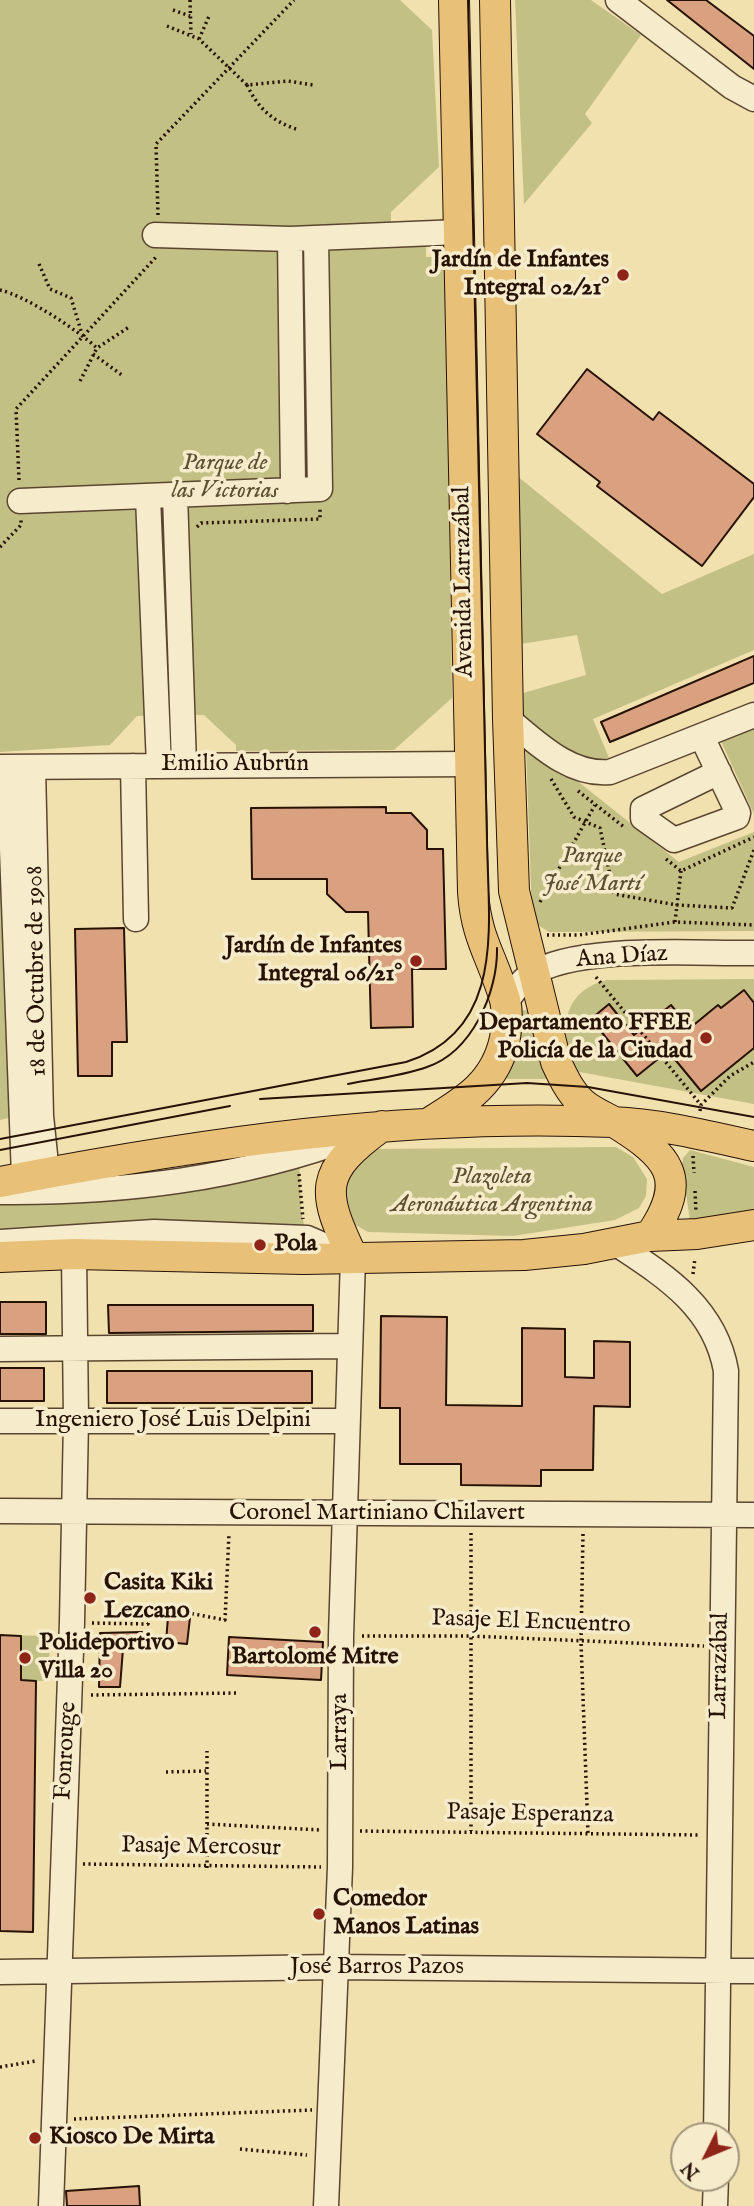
<!DOCTYPE html>
<meta charset="utf-8">
<style>
body{margin:0}
#map{position:relative;width:754px;height:2206px;overflow:hidden;background:#f1e1af;font-family:"IM FELL English",serif}
canvas{display:block}
.north{position:absolute;left:670px;top:2122px;width:70px;height:70px;box-sizing:border-box;background:#f6eccb;border:2px solid #a3957c;border-radius:50%;rotate:227deg;font-size:19px;font-weight:700;line-height:28px;text-align:center;color:#271206}
.north::after{content:'';display:block;margin:auto;width:24px;height:32px;background:#8f2418;clip-path:polygon(50% 0,100% 100%,50% 72%,0 100%)}
</style>
<div id="map">
<canvas width="754" height="2206"></canvas>
<div class="north">N</div>
</div>
<script>
const ctx = document.querySelector('canvas').getContext('2d');
ctx.lineJoin = 'round';
function fillPath(path, color) { ctx.fillStyle = color; ctx.fill(path, 'evenodd'); }
function trace(path, color, width, dash) { ctx.strokeStyle = color; ctx.lineWidth = width; ctx.lineCap = dash ? 'butt' : 'round'; ctx.setLineDash(dash || []); ctx.stroke(path); }
function label(font, color, halo, rows, align = 'center') {
  ctx.font = font + ' "IM FELL English",serif'; ctx.lineWidth = 7; ctx.setLineDash([]); ctx.textBaseline = 'middle'; ctx.strokeStyle = halo; ctx.fillStyle = color; for (const [text, x, y, turn = 0] of rows) {
    ctx.save(); ctx.translate(x, y); ctx.rotate((+turn || 0) * Math.PI / 180); ctx.textAlign = isNaN(turn) ? turn : align; if (halo) ctx.strokeText(text, 0, 0); ctx.fillText(text, 0, 0); ctx.restore();
  }
}
const green = new Path2D(`
 M0,0H400L432,30L439,167L391,212V226L426,225V257H446L452,698L394,750L236,751V745L204,715L137,716L110,745L0,752Z
 M515,0H591L641,35L585,114L592,123L524,204Z
 M516,475L662,594L754,554V650L593,719L609,758C566,768 553,744 521,718L523,693L586,675L577,635L521,644Z
 M754,716V814L715,728Z
 M536,748L679,862L754,832V931L549,932L538,925L532,912L526,749Z
 M0,837L9,1118L0,1120Z
 M754,979V1104L574,1071C560,1032 560,992 607,980Z
 M522,1010L532,1011L551,1079H506L516,1053L517,1016Z
 M616,1147L633,1157L647,1179L646,1196L639,1208L615,1220L513,1236L368,1232L352,1223L342,1212L343,1171L375,1149Z
 M690,1150L754,1167V1214L690,1221L682,1165L683,1158Z
 M299,1157L301,1211L307,1238L0,1242V1192Z
 M0,1635L50,1636L49,1681L0,1680Z`);
const building = new Path2D(`
 M667,0H706L754,36V69Z
 M587,369L653,420L659,412L754,484V497L702,566L597,486L600,482L537,434Z
 M754,656V683L610,742L601,722Z
 M386,807V813H411L427,830V849H443L446,969H412L413,1027L371,1028L368,912H346L327,894V879H252L251,808Z
 M124,928L127,1042H112V1076H78L75,929Z
 M744,990L754,1003V1048L701,1091L668,1051L637,1076L591,1019L609,1004L634,1035L671,1005L690,1028L718,1005L721,1008Z
 M0,1302H46V1334H0Z
 M108,1305H313V1331L109,1333Z
 M381,1316L447,1317L446,1405L522,1406V1328L565,1329V1377L594,1378V1341L630,1342V1407L594,1406L593,1470H541V1486L461,1485V1464H400V1408H380Z
 M0,1368H44V1401H0Z
 M107,1371H312V1403H107Z
 M168,1617L190,1618L187,1644L166,1642Z
 M142,1632L141,1648L123,1649L120,1687H99L100,1633Z
 M0,1635L21,1636V1680L36,1681L33,1932L0,1931Z
 M229,1637L323,1642L321,1680L227,1675Z
 M139,2186L140,2206H67L66,2191Z`);
const path = new Path2D(`
 M190,0L191,34
 M173,10L190,16
 M167,26L199,39L247,85L288,81L313,85
 M199,39L210,14
 M247,85C258,108 272,121 296,129
 M158,215L156,144L294,0
 M39,264L50,289L71,298L82,334
 M0,290C26,296 76,329 97,348L129,327
 M93,354L123,376
 M80,381L97,348
 M19,480L16,409L157,256
 M197,527L201,523L320,519V509
 M0,547L21,525V519
 M551,779L574,817L600,828L614,894L677,905L732,908L754,850
 M578,791L624,827
 M666,859L681,871L754,837
 M540,902L595,805
 M675,922L681,871
 M547,935H579L675,922L754,925
 M596,977L701,1105
 M700,1111L701,1105L730,1076L754,1062
 M693,1156L694,1173
 M299,1174L303,1219
 M695,1191L696,1212
 M693,1274L695,1258
 M471,1533V1831
 M583,1534L581,1642L588,1833
 M92,1623L148,1624V1614L189,1613L225,1620L229,1533
 M362,1636H470L704,1646
 M91,1695L239,1693
 M166,1772L206,1771
 M207,1824L321,1830
 M360,1831L699,1835
 M83,1864L321,1867
 M207,1868V1751
 M0,2067L36,2061
 M74,2119L312,2110
 M240,2149L307,2155`);
const minor = new Path2D(`
 M618,0L732,87L754,99
 M155,235L290,239L459,232
 M287,491L293,483L290,239
 M175,495L184,765
 M148,497L159,766
 M20,501L320,489L316,238
 M508,719C537,743 570,776 610,772L754,715
 M702,737L738,813L737,817L674,840L643,818V809L719,772
 M133,766L136,919
 M0,767L469,764
 M9,767L24,1177
 M33,767L41,1116L47,1174
 M506,1003C512,993 520,982 530,975C577,944 697,954 754,953
 M1,1192C126,1193 238,1179 356,1136
 M0,1242L154,1232L307,1238L353,1258L341,1636L340,1867L326,2206
 M615,1243C665,1276 715,1307 726,1371L716,2136
 M0,1349L350,1346
 M0,1421H346
 M0,1511L754,1515
 M0,1972L337,1967L754,1971
 M51,2206L72,1622L76,1420L74,1254
 M715,2206L716,2178`);
const major = new Path2D(`
 M495,0L508,719L514,891L556,1062C563,1077 570,1092 582,1103C591,1111 603,1116 614,1122C669,1156 690,1178 650,1236
 M429,1123C465,1101 496,1083 505,1038C507,1026 508,1012 505,1000C493,958 476,939 473,892L454,0
 M0,1182C201,1143 407,1113 613,1122C660,1124 708,1136 754,1146
 M0,1257L74,1254L304,1259L524,1255L584,1249L650,1236L697,1234L754,1225
 M353,1258C321,1191 318,1172 382,1126`);
const tram = new Path2D(`
 M348,1084C374,1079 402,1076 427,1067C472,1052 498,992 497,948
 M260,1099L527,1083L588,1087L754,1117
 M0,1139L406,1062C507,1030 488,923 487,840L468,0
 M0,1150L230,1106`);
const markers = [
 [623,275,7,"#8f2418"],
 [416,961,7,"#8f2418"],
 [706,1038,7,"#8f2418"],
 [260,1245,7,"#8f2418"],
 [90,1598,7,"#8f2418"],
 [315,1632,7,"#8f2418"],
 [25,1658,7,"#8f2418"],
 [319,1914,7,"#8f2418"],
 [35,2138,7,"#8f2418"]
];
const poiNames = [
 ["Jardín de Infantes",609,261,"right"],
 ["Integral 02/21°",609,289,"right"],
 ["Jardín de Infantes",402,947,"right"],
 ["Integral 06/21°",402,975,"right"],
 ["Departamento FFEE",692,1024,"right"],
 ["Policía de la Ciudad",692,1052,"right"],
 ["Pola",274,1245],
 ["Casita Kiki",104,1584],
 ["Lezcano",104,1612],
 ["Polideportivo",39,1644],
 ["Villa 20",39,1672],
 ["Bartolomé Mitre",315,1658,"center"],
 ["Comedor",333,1900],
 ["Manos Latinas",333,1928],
 ["Kiosco De Mirta",49,2138]
];
const parkNames = [
 ["Parque de",225,464],
 ["las Victorias",225,492],
 ["Parque",592,857],
 ["José Martí",592,885],
 ["Plazoleta",492,1178],
 ["Aeronáutica Argentina",492,1206]
];
const streetNames = [
 ["Avenida Larrazábal",465,582,-91],
 ["Emilio Aubrún",235,765],
 ["Ana Díaz",622,958,-4],
 ["18 de Octubre de 1908",38,971,-91],
 ["Ingeniero José Luis Delpini",173,1421],
 ["Coronel Martiniano Chilavert",377,1514],
 ["Pasaje El Encuentro",531,1623,2],
 ["Larrazábal",721,1666,-89],
 ["Larraya",341,1732,-90],
 ["Fonrouge",67,1751,-87],
 ["Pasaje Esperanza",530,1815,1],
 ["Pasaje Mercosur",201,1848,1],
 ["José Barros Pazos",377,1968]
];
fillPath(green, '#c2c085');
fillPath(building, '#d9a17f');
trace(building, '#271206', 2);
trace(minor, '#5a4630', 27);
trace(major, '#271206', 32);
trace(path, '#271206', 3.5, [2, 3.5]);
trace(minor, '#f6eccb', 24);
trace(major, '#e8c078', 30);
trace(tram, '#271206', 2);
for (const [x, y, r, color] of markers) { const dot = new Path2D(); dot.arc(x, y, r, 0, 2 * Math.PI); ctx.fillStyle = color; ctx.fill(dot); trace(dot, '#f6eccb', 2.5); }
label('bold 24px', '#271206', '#f6eccb', poiNames, 'left');
label('italic 24px', '#5d4f32', '#f6eccb', parkNames);
label('24px', '#271206', '#f6eccb', streetNames);
</script>
